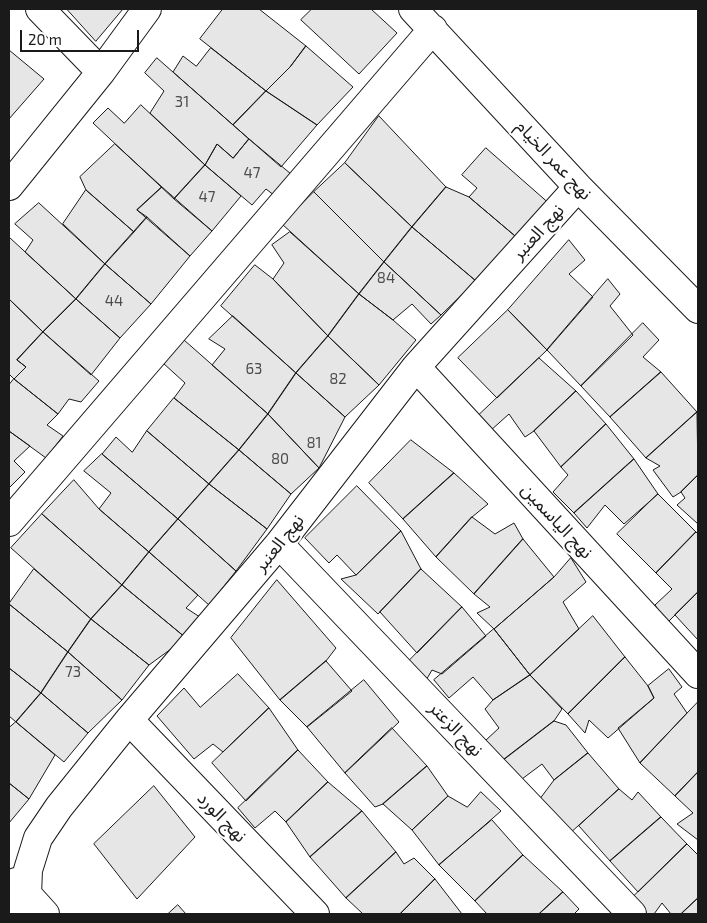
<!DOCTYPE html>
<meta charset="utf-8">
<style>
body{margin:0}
#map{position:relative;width:707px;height:923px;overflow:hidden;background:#fff;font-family:"Exo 2",sans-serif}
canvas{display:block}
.frame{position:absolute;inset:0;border:10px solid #1a1a1a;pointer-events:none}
.scale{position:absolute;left:20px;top:30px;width:119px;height:22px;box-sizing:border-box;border:2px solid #1a1a1a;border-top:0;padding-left:6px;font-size:15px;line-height:18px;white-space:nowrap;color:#1a1a1a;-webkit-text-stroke:4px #fff;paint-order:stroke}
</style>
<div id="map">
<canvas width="707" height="923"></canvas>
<div class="frame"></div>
<div class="scale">20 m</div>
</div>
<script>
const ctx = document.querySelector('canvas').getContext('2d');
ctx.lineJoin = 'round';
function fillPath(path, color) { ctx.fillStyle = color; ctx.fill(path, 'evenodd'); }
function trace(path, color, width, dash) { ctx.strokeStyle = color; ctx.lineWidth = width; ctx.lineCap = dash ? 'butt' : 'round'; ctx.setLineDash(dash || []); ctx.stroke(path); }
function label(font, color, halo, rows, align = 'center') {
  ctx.font = font + ' "Exo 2","Noto Sans Arabic",sans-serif'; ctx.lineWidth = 4; ctx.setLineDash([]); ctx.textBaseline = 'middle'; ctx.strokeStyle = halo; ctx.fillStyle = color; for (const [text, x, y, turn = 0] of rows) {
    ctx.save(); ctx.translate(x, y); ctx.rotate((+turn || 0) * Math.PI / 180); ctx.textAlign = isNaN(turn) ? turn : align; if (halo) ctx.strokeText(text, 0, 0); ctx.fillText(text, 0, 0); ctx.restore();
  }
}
const building = new Path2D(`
 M67,9H123L96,41Z
 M223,9H259L306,46L290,67L266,91L200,39Z
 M312,9H371L397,33L359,74L301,20Z
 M306,46L353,87L317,125L266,91L290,67Z
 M211,48L266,91L233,125L173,72L183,56L196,66Z
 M9,50L44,79L9,119Z
 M157,58L249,139L233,158L217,144L205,165L150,113L164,91L145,73Z
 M266,91L317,125L281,167L233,125Z
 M141,105L205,165L174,199L93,123L108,108L124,123Z
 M379,116L446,187L412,227L345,163Z
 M249,139L297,179L279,199L266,189L252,205L205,165L217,144L233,158Z
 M115,144L162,187L137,210L147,217L134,232L86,190L80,177Z
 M486,148L552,206L521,241L469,197L477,188L462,175Z
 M345,163L412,227L384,262L314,192Z
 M205,165L241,196L212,231L174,199Z
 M162,187L212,231L190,256L137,210Z
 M446,187L469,197L521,241L476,281L412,227Z
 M86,190L134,232L105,264L63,224Z
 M314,192L384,262L359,294L282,224Z
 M39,203L105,264L76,299L25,252L33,240L15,224Z
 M147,217L190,256L151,304L105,264Z
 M412,227L476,281L441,315L384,262Z
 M290,232L359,294L328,336L273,279L284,263L272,245Z
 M9,237L76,299L43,332L9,299Z
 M569,240L585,260L569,274L593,297L547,350L508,310Z
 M384,262L441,315L431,324L412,304L393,320L359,294Z
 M105,264L151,304L120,338L76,299Z
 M255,265L273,279L328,336L296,373L221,306Z
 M608,279L620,294L610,306L633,335L581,386L547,350Z
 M359,294L393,320L416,340L379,385L328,336Z
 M9,299L43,332L17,360L26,367L14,379L9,374Z
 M76,299L120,338L91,375L43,332Z
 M508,310L547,350L497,398L458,358Z
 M233,316L296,373L268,414L212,365L225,349L209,339Z
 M643,323L659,340L643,357L661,372L610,417L581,386Z
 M43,332L99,381L81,402L69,399L58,414L14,379L26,367L17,360Z
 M328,336L379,385L345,417L296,373Z
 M184,340L268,414L239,450L174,398L185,383L163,363Z
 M539,358L576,391L534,431L525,437L509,414L490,431L479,415Z
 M661,372L697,412L646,458L610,417Z
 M296,373L345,417L319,468L268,414Z
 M14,379L58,414L47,425L63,436L46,458L9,431V385Z
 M576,391L606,424L561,467L534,431Z
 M174,398L239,450L209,484L147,431Z
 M697,412L698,475L681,492L673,497L653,470L660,466L646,458Z
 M268,414L319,468L291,494L239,450Z
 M606,424L634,459L574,513L553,492L568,475L561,467Z
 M9,431L30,446L14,461L25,472L9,488Z
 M147,431L209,484L178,519L102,454L116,437L132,452Z
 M411,440L454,473L403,519L369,483Z
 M239,450L291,494L267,529L209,484Z
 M102,454L178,519L149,552L99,509L111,493L84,471Z
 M634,459L658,494L624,524L605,505L587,528L574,513Z
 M454,473L488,504L472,517L436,557L403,519Z
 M698,475V524L677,505L685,498L681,492Z
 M74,480L99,509L149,552L122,585L42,514Z
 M209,484L267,529L236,571L178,519Z
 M357,486L401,531L356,575L337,555L329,563L305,538Z
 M658,494L696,532L656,573L617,534Z
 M42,514L122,585L91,619L11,548Z
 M472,517L495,534L514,523L523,539L474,594L436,557Z
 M178,519L236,571L209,605L149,552Z
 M401,531L421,569L378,614L341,579L356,575Z
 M696,532L698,534V592L667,623L655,605L672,589L656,573Z
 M523,539L554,577L494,629L477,613L490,607L474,594Z
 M149,552L198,595L186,608L203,619L186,638L122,585Z
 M571,558L586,582L563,602L579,629L530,675L494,629L554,577Z
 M34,569L91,619L68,652L9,604Z
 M421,569L462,607L417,653L380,612Z
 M277,580L336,648L326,661L280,700L231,638Z
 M122,585L186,638L149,665L91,619Z
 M698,592V640L675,615Z
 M9,604L68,652L41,693L9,668Z
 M462,607L486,636L442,674L432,670L425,682L407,663Z
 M593,616L625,657L568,714L530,675Z
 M91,619L149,665L122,700L68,652Z
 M494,629L530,675L493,700L473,677L449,698L434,680Z
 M68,652L122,700L88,733L41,693Z
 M625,657L648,686L654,698L608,738L589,720L585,733L568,714Z
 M326,661L352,691L307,727L280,700Z
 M9,668L41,693L16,722L9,716Z
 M669,669L682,687L674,694L687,713L640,763L618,728L654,698L648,686Z
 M238,674L269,708L223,752L213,744L194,759L157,716L184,688L200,707Z
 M530,675L562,709L554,721L502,761L485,741L499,728L485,709L493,700Z
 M364,680L399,722L345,773L307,727Z
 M41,693L88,733L64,762L16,722Z
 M698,702V772L675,796L640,763Z
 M269,708L298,750L246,801L212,763Z
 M554,721L566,725L588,753L554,780L542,764L518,782L502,761Z
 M16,722L55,755L29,799L9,783V728Z
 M392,728L427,766L383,804L375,807L345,773Z
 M298,750L328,782L286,822L275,811L255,828L238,808Z
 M588,753L619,789L569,834L539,800L554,780Z
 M427,766L448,796L412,830L383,804Z
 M698,772V840L677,824L693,813L675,796Z
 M328,782L362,811L310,857L286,822Z
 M9,783L29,799L9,823Z
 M154,786L195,837L137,899L94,844Z
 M619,789L632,800L638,792L661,817L610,861L579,826Z
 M481,792L501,811L439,865L412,830L448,796L467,807Z
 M362,811L396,852L346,898L310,857Z
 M661,817L687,844L638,892L610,861Z
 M492,820L523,855L475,901L439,865Z
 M687,844L698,855V898L681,914H671L662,903L654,914H645L631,899Z
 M396,852L404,864L414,858L435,879L400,914H363L346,898Z
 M523,855L563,892L539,914H487L475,901Z
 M435,879L462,914H400Z
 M563,892L579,909L574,914H539Z
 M698,898V914H681Z
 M178,905L186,914H168Z`);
const minor = new Path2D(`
 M40,9L101,72
 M413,9L578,187L698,309
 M9,186L101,72L147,9
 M416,367L698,674
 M9,522L433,29
 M279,544L632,914
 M129,720L315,914
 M16,882L45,914
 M10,914L27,895L28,870L38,838L59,807L129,720L279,544L416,367L578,187`);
const numberNames = [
 ["31",182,102],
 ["47",252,173],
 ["47",207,197],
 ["84",386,278],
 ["44",114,301],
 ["63",254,369],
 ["82",338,379],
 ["81",314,443],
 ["80",280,459],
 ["73",73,672]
];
const streetNames = [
 ["نهج عمر الخيام",554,160,47],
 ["نهج العنبر",538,232,-48],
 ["نهج الياسمين",557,521,47],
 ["نهج العنبر",279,543,-51],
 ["نهج الزعتر",456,729,46],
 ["نهج الورد",222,817,46]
];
fillPath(building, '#e6e6e6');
trace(building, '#1a1a1a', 1);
trace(minor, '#1a1a1a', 30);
trace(minor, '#fff', 28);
label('15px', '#4d4d4d', null, numberNames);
label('18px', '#1a1a1a', '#fff', streetNames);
</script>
